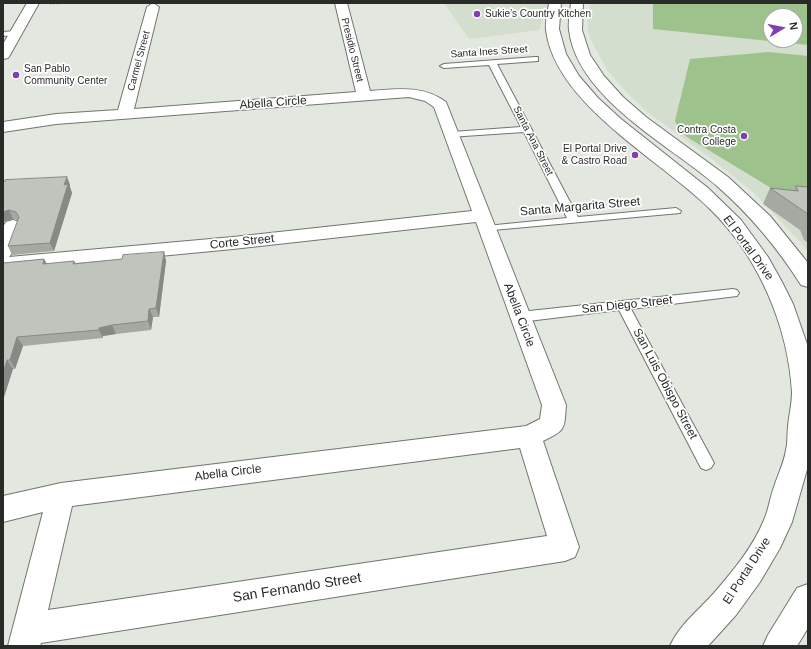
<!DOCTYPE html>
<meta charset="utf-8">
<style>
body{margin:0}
#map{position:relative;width:811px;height:649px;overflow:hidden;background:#e2e8e0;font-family:Arial,sans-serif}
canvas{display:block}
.frame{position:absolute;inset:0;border:4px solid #292b28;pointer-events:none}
.north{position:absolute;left:763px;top:8px;width:40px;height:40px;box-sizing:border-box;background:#fff;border:1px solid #a9aaa9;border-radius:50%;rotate:80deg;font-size:11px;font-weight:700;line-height:16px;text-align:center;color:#292b28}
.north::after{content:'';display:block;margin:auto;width:14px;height:18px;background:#813db1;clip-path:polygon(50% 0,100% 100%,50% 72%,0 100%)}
</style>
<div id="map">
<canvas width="811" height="649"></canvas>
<div class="frame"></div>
<div class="north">N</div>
</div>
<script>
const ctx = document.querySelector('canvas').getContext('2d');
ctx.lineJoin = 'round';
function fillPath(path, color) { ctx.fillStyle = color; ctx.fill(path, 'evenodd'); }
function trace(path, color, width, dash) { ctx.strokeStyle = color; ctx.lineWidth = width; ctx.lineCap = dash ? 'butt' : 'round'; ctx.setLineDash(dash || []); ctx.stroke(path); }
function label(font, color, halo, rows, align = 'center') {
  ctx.font = font + ' Arial,sans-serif'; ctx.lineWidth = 3.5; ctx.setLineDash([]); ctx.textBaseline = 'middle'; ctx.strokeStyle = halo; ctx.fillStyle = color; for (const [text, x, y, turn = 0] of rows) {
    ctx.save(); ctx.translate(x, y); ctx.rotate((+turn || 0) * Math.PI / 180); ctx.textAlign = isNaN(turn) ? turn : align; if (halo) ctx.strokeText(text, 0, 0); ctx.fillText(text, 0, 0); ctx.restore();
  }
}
const built = new Path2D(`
 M444,3H549L539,30L469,39Z
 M591,3H808V253L803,245L754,193L712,159L647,112L628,94L607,70L589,36L587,16ZM771,16H795V40H771Z`);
const green = new Path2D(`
 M653,3H808V45L653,29ZM771,16H795V40H771Z
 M769,52L808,56V194L776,191L687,137L679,130L675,121L690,59Z`);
const path = new Path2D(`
 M50,4L67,3`);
const lane = new Path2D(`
 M16,31H19V35L3,36V32Z
 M535,57H538V61L497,64L578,217L676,208L681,211L680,213L482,231L480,229L486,226L567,218L524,132L449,137L447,135L452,132L521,127L489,65L444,68L440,66L444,64Z
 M733,289L737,290L739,293L737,296L631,309L714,463L711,468L706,470L701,468L619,310L520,322L515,320L514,317L515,314L520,312Z`);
const street = new Path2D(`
 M153,3L159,7L134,109L356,92L335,3H347L370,91C397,89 423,85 446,102L566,405C564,430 566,430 543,441L579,547L575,557L565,561L41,643L40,646H8L43,512L3,522V496L61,483L526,426L540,419L542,405L476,222L233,249L3,271V227L6,222L13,220L20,222L22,226L13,252L9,257L233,237L472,211L434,107L425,101L409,97L56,124L3,132V122L56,114L118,110L147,7ZM520,448L547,536L48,610L72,506Z`);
const secondary = new Path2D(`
 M27,3H39L10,55L8,58L3,59V44Z
 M549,3H561L559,29L566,54L579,76L598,98L621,119L708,188L741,220L768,257L782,282L793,304L808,347V466L792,522L780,548L760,582L736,615L708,646H670C679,625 699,610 714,593C733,571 753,547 764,520C769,509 770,497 774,487C778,474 784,463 786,450C788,442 787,435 788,427C789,415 792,404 792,392C788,325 758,256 710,209C661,160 555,104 546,30C545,22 548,11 549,3Z
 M571,3H583L582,30L590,55L604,76L623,97L646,117L728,177L770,216L808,263V287L801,285C777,247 750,215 717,186C670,145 577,98 569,30C568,22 570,12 571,3Z
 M808,584V628L797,646H763L768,635L797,588Z`);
const wall = new Path2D(`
 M67,177L70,185V187L72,193L54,251L12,255L8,246L18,220L13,219L5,221L3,182Z
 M796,186L808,187V243L804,240L800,230L763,204L770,188L794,190Z
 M164,252L166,261L159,317H153L151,330L116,334L103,336V338L23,346L15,369H13L3,400V263L44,259L47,264L74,261L76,263L122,259Z`);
const shadedWall = new Path2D(`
 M67,177L70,185V187L72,193L54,251L50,243L64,185Z
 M9,210L13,219L5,221L3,224V212Z
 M164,252L166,261L159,317L156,308Z
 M44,259L49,268L43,264Z
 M149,309L153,317L151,330L148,321Z
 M112,325L116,334L103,336V338L99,330V328Z
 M17,337L23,346L15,369L10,360Z
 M7,360L13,369L3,400V373Z`);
const building = new Path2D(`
 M67,177L64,185L68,184L50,243L8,246L19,217L16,212L9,210L3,212V182H4L5,180Z
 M796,186L808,187V214L770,188L798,191Z
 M164,252L156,308L149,309L148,321L112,325L99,328V330L17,337L10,360H7L3,373V263L44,259L43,264L74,261L73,264L122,259L123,255Z`);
const markers = [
 [477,14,4,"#813db1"],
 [16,75,4,"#813db1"],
 [744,136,4,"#813db1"],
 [635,155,4,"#813db1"]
];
const farPoinames = [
 ["Sukie’s Country Kitchen",485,14],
 ["San Pablo",24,69],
 ["Community Center",24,81],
 ["Contra Costa",736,130,"right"],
 ["College",736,142,"right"],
 ["El Portal Drive",627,149,"right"],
 ["& Castro Road",627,161,"right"]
];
const farStreetnames = [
 ["Presidio Street",352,50,76],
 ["Santa Ines Street",489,52,-4],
 ["Carmel Street",139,61,-75],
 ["Santa Ana Street",533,141,63]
];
const streetNames = [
 ["Abella Circle",273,103,-4],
 ["Santa Margarita Street",580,207,-5],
 ["Corte Street",242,242,-6],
 ["El Portal Drive",748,248,54],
 ["San Diego Street",627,305,-6],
 ["Abella Circle",519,315,69],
 ["San Luis Obispo Street",665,384,62],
 ["Abella Circle",228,473,-7],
 ["El Portal Drive",747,571,-57]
];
const nearStreetnames = [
 ["San Fernando Street",297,588,-9]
];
fillPath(built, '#d3decf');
fillPath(green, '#9dc28c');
trace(lane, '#70766e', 2);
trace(street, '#70766e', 2);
trace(secondary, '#70766e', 2);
trace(path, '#a7aca5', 1.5, [1, 2]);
fillPath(lane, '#fff');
fillPath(street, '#fff');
fillPath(secondary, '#fff');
fillPath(wall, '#a4a9a2');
fillPath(shadedWall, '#868984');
fillPath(building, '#bfc4bc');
trace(building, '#868984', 1);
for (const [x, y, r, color] of markers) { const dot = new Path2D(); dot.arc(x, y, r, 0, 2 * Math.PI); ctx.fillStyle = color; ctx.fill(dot); trace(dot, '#fff', 1.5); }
label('10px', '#292b28', '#fff', farPoinames, 'left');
label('10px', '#292b28', '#fff', farStreetnames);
label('12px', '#292b28', '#fff', streetNames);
label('14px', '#292b28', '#fff', nearStreetnames);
</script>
